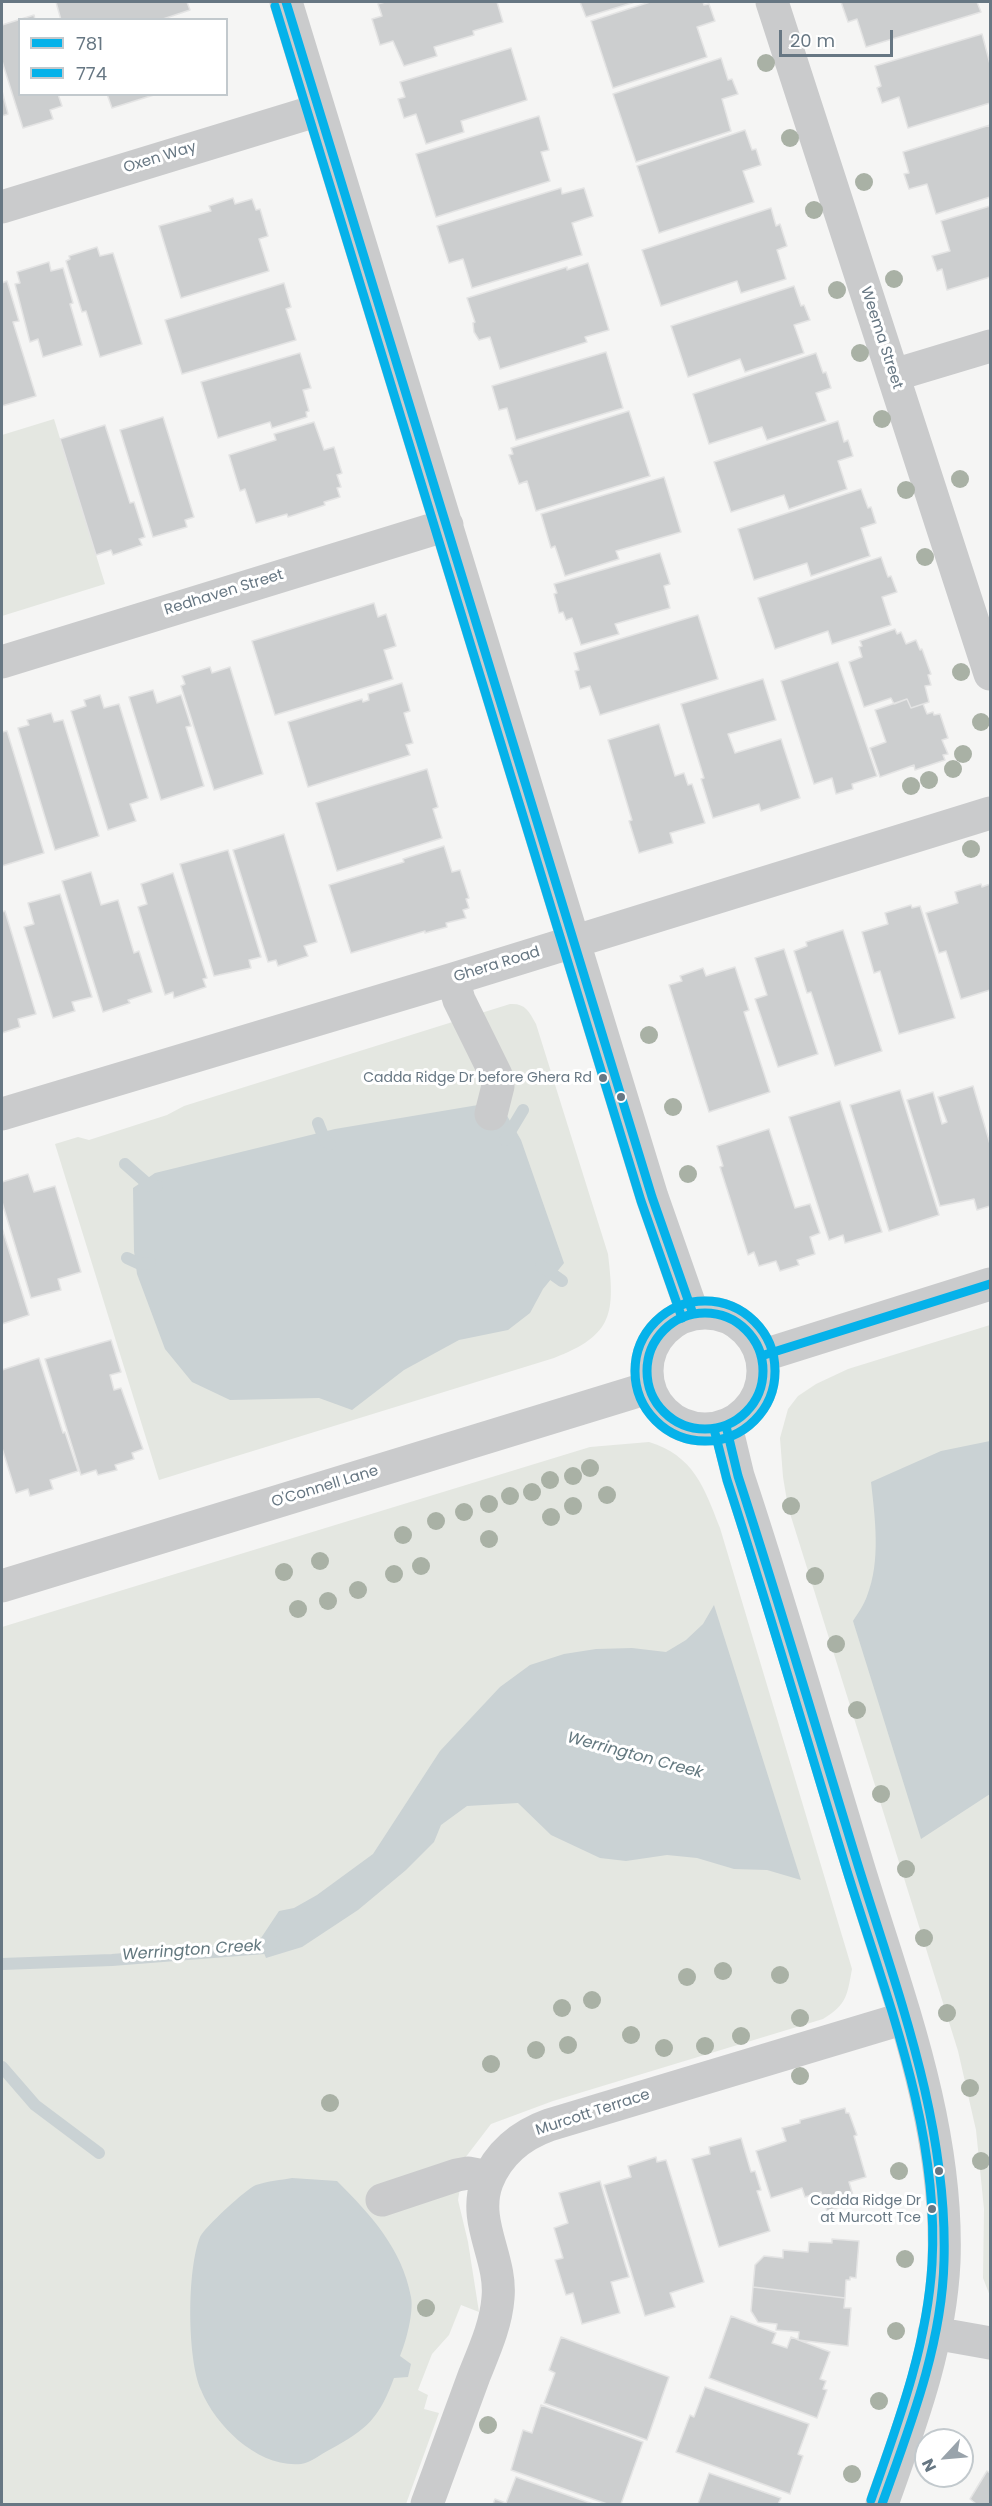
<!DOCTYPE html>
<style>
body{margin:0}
#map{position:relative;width:992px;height:2506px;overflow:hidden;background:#f5f5f4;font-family:Poppins,sans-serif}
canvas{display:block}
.frame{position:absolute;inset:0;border:3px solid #677783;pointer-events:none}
.legend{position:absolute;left:18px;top:18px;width:210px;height:78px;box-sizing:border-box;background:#fff;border:2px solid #c2c9cd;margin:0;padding:8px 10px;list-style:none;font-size:18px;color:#677783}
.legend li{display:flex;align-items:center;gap:12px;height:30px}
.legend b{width:30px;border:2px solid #c2c9cd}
.north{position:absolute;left:914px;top:2428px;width:60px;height:60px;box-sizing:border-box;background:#fff;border:2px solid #c2c9cd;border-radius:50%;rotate:244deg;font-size:16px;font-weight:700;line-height:24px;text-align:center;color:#677783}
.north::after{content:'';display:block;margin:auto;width:21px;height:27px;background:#99a3ab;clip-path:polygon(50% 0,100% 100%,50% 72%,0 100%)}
.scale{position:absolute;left:779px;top:30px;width:114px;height:27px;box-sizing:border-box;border:3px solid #677783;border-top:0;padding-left:8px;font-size:18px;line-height:21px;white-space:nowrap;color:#677783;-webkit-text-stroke:4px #fff;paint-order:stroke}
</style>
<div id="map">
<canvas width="992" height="2506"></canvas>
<div class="frame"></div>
<ul class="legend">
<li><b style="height:8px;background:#05b2ea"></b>781</li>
<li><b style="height:8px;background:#05b2ea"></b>774</li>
</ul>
<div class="north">N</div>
<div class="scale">20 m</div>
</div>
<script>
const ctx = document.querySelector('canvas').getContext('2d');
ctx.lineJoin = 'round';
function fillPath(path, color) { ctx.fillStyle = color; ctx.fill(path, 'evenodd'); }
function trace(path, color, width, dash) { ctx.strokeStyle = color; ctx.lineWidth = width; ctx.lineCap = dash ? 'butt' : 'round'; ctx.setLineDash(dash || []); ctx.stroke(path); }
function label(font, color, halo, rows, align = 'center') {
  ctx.font = font + ' Poppins,sans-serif'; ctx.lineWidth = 6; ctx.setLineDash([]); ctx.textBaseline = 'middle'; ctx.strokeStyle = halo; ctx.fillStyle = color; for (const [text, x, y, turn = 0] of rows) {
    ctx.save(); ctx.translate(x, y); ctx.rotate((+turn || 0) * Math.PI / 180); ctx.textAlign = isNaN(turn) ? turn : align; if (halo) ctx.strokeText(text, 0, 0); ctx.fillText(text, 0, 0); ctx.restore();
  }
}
const green = new Path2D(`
 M54,419L105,584L2,616V435Z
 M510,1004C525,1003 529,1011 536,1024L608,1254C615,1313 614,1335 554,1358L159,1480L55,1144L78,1137L89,1140L167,1115L184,1106Z
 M990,1325V2296L983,2278L984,2209L976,2130L958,2051L788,1507L783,1477L780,1438L788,1409L798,1396L816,1384L848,1369Z
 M649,1442C694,1456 704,1487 720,1528L852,1969C847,1996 847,2004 823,2019L553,2101L491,2124L465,2158L458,2200L468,2242L479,2312L461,2305L449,2335L432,2354L418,2390L428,2395L424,2409L439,2413L406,2504H2V1627L590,1447Z`);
const water = new Path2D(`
 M484,1104L506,1114L521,1140L564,1263L543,1289L530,1313L508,1330L459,1340L404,1370L352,1410L319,1398L230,1400L192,1382L165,1349L137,1274L134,1251L133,1188L155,1173L335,1129Z
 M990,1441V1794L921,1839L853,1621C858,1613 864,1605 867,1596C881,1561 875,1518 871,1482L941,1451Z
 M714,1605L801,1880L767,1870L734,1869L697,1858L667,1855L626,1861L600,1858L551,1835L518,1803L467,1806L441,1825L434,1842L406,1870L358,1910L302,1947L266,1958L259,1941L279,1911L294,1908L317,1895L373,1854L440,1751L500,1687L530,1665L564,1654L596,1649L632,1648L666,1652L686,1640L703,1624Z
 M292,2178L337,2181C370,2214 402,2248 411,2297C414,2312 406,2342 400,2356L411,2364L408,2377L394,2378C379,2418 368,2429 329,2450C321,2454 310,2463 301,2464C259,2468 216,2427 201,2390C187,2358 187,2269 200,2237C204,2228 247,2188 256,2185C268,2181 281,2180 292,2178Z`);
const stream = new Path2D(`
 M318,1123L325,1141L330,1144
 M505,1140L523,1110
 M125,1164L150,1186H157
 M127,1258L140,1264L150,1263
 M541,1266L562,1281
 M2,1964L112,1960L264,1948L275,1942
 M2,2067L35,2105L99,2153`);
const building = new Path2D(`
 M56,2H187L190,10L160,20H61Z
 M385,2H497L503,22L473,31L474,35L434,47L437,56L404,66L393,41L380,45L372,19L382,16L378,4Z
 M580,2H635L586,17Z
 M650,2H703L704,5L709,4L715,21L697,27L707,57L613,88L591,21Z
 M841,2H977L981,12L866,47L857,19L848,22Z
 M34,15L35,20H20V94H58L62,106L50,110L53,119L23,128L2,61V25Z
 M982,34L990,64V103L908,128L899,97L882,103L877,88L881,86L875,66Z
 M511,48L527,100L461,121L464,132L426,144L416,114L404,118L398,99L405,97L400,82Z
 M721,58L728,80L732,79L738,94L722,99L731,131L636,162L613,94Z
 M2,91L8,114L2,116Z
 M107,94H157L112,108Z
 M539,116L549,150L541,152L550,181L436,217L416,154Z
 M990,125V197L936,214L927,184L909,189L904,174L909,173L903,152Z
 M745,130L752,150L756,149L761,165L743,171L754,202L659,233L637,166Z
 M561,188L562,194L584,188L593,216L572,223L582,255L472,288L463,259L449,263L437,226Z
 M233,198L235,204L252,199L256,210L260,209L268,236L259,239L269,271L181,298L159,226L211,211L209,206Z
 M990,206V277L947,290L942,269L937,271L932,256L950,251L941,221Z
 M771,208L776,226L780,224L787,246L777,250L786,279L741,293L737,281L661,306L642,250Z
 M97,247L100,256L113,253L142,344L100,357L86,311L82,312L66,261L70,259L69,256Z
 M49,262L51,271L63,268L73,303L70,304L82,345L43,357L38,339L30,342L15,284L20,283L17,272Z
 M588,263L609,330L585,337L587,342L500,369L490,337L479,340L474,332L473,323L475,322L467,298L567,267V270Z
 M7,281L19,321L13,322L36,396L2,406V283Z
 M284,283L291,307L286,309L296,340L182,374L165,320Z
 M794,286L801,306L804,305L810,320L794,325L804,353L745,372L740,359L688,377L671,326Z
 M606,352L623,408L516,440L507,408L499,410L492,386Z
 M300,353L311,388L303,390L309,411L306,412L307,417L272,428L270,422L218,438L201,382Z
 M816,353L823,373L826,372L831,388L816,393L826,421L767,440L762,427L709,444L693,394Z
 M629,411L650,476L536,511L527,481L519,484L509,455L513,454L511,448Z
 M163,417L194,517L185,520L187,527L153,537L120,430Z
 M838,421L844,442L848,440L853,456L838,461L847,489L789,509L784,495L731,512L714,462Z
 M314,422L324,450L334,447L342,473L337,475L341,487L337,488L340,497L324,502L325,505L288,517L287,514L256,523L245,489L240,491L229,455L276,440L274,434Z
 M105,425L130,503L134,502L145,537L139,539L142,545L113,555L111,550L96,555L60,439Z
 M664,477L681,532L616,551L619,559L565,576L555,546L551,548L541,514Z
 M861,489L868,508L871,507L876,523L861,528L870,556L811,576L807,563L754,580L738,529Z
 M660,553L670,584L664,586L670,608L615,624L619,634L581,645L572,618L566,620L563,612L559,613L554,594L557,593L554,584Z
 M881,557L888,577L891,576L897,592L882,597L891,625L832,644L828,631L775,649L758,598Z
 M374,603L378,617L386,614L396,646L384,650L393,679L275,715L252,641Z
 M698,615L718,679L600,715L590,686L580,689L575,671L579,670L574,653Z
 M895,629L897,634L901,632L906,644L916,640L920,650L922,649L931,674L928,675L931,685L925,686L929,702L911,708L907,699L894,704L891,698L864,707L849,662L862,657L859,647L862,646L860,641Z
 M838,662L877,776L852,784L853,789L836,794L832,778L814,784L781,681Z
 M210,667L212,673L230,667L263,774L214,790L181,686L185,684L182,676Z
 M763,679L776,720L728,734L735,753L781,739L800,798L761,811L759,804L713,818L701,779L704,778L681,704Z
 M402,683L410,711L404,713L413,743L406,745L410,755L308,787L288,722L362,699L363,702L369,700L368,694Z
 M153,690L157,703L181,695L191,726L186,727L204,786L161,800L129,697Z
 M100,695L104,708L119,704L148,798L130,804L136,821L108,830L71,711L86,706L84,700Z
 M907,699L911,708L923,704L927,714L933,712L934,715L940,714L948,738L942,740L948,754L943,755L945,760L915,770L914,765L880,777L870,748L886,742L875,710Z
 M51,713L54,722L63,720L99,836L55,850L18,728L29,725L27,720Z
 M659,724L675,776L684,773L688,785L692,784L705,823L670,833L673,843L639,853L629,821L632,820L608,740Z
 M7,731L44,853L2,866V732Z
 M427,769L438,807L433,809L442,838L337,871L316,803Z
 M284,834L317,942L304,946L308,956L278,966L276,960L268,962L233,850Z
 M444,846L452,872L460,870L469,898L466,899L469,908L463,910L466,918L446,923L447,927L425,933V931L351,953L329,885L404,862L403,859Z
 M228,850L261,957L249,960L251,968L214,976L180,864Z
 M91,872L101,905L118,900L134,953L139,951L152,992L128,1000L130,1003L103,1012L62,881Z
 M173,873L207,978L203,979L206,987L174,998L173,992L165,995L138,907L147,904L141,884Z
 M981,884L982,887L990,884V990L961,999L946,951L939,953L926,913L958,903L955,892Z
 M60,894L92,997L72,1002L75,1011L53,1018L24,927L34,924L28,903Z
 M911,905L912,908L920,906L955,1018L899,1034L880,971L874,973L862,932L888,924L885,913Z
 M5,911L36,1014L18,1019L20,1027L2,1033V912Z
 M843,930L882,1051L835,1066L811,992L807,993L794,951L807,946L806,942Z
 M784,949L818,1054L778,1067L755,999L767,995L755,958Z
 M735,967L749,1010L744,1012L770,1092L709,1112L669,985L682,981L680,976L703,968L706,976Z
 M973,1086L990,1144V1206L977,1210L974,1199L940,1206L907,1100L933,1092L942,1124L947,1122L938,1097Z
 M900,1090L939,1215L889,1231L850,1105Z
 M840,1101L882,1232L845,1243L843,1235L829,1240L789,1117Z
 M769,1129L795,1208L810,1204L820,1233L810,1237L815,1254L797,1260L799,1265L780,1271L776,1261L759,1266L754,1252L748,1255L720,1167L723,1166L717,1146Z
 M28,1174L34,1192L55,1186L81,1272L58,1279L61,1290L31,1298L2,1202V1182Z
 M2,1228L29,1315L2,1324Z
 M111,1340L121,1372L110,1375L114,1390L121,1388L143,1449L132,1453L134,1459L115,1465L117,1470L98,1475L96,1470L81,1475L45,1359Z
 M39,1358L63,1433L65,1432L78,1471L50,1480L53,1489L30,1496L28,1489L16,1493L2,1448V1370Z
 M845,2108L846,2113H849L857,2135L854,2136L866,2177L849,2182L855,2202L827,2211L821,2192L805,2197L802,2188L771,2198L756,2151L786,2141L782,2128L800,2123V2120Z
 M741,2138L751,2172L755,2171L761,2190L757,2191L770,2231L719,2247L692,2159L710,2154L709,2147Z
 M656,2157L657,2162L666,2160L704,2282L670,2293L675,2307L645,2316L604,2185L631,2177L628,2166Z
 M600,2181L629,2277L611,2282L620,2313L582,2324L573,2293L566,2295L555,2260L563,2258L554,2228L568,2223L559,2193Z
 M832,2239L859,2241L856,2278L850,2277V2280H846L845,2298L753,2287L755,2265L764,2256L783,2258V2250L808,2252L809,2242L832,2243Z
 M753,2287L845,2298L844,2308H851L848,2346L798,2340L799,2332L776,2330L777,2324L758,2322L751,2311Z
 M731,2316L776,2333L772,2343L787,2348L791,2337L830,2352L820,2379L826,2381L823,2389L827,2390L817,2418L709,2378Z
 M561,2337L669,2377L647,2440L544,2403L555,2373L549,2370Z
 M705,2387L809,2424L798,2454L803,2456L790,2494L676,2452L690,2415L694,2417Z
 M541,2405L643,2442L621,2504H607L511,2470L523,2430L532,2433Z
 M987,2471L990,2473V2504H974L975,2503L970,2499Z
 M709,2473L781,2498L778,2504H698Z
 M516,2477L593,2504H493L495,2499L506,2503Z`);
const minor = new Path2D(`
 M286,2L652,1197L693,1314
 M772,2L990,674
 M2,207L319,110
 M894,375L990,346
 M2,662L447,525
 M453,979L459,1000L496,1075L498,1086L491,1114
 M2,1114L453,979L990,813
 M647 1371a58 58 0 1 1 116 0a58 58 0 1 1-116 0Z
 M761,1356L990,1284
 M726,1426L738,1476C781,1605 818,1736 858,1866C897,1994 949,2125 944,2262C940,2347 910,2425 882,2504
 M2,1586L648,1388
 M382,2200L457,2175L468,2173L489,2177
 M934,2333L990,2343
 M427,2504C442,2462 458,2419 474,2376C484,2351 496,2325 498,2298C502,2258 472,2222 487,2182C498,2154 521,2135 549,2125L905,2018`);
const bus1 = new Path2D(`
 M286,2L652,1197L693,1314
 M647 1371a58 58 0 1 1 116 0a58 58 0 1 1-116 0Z
 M761,1356L990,1284
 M726,1426L738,1476C780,1605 818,1735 858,1865C898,1994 948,2124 944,2261C942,2345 910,2426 882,2504`);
const bus2 = new Path2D(`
 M275,6L641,1201L682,1318
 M635 1371a70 70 0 1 1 140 0a70 70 0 1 1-140 0Z
 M714,1429L727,1480C769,1609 807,1741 847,1871C886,1997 940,2130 932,2264C927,2346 898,2423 871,2500`);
const trees = [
 [766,63],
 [790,138],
 [864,182],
 [814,210],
 [894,279],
 [837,290],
 [860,353],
 [882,419],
 [960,479],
 [906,490],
 [925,557],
 [961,672],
 [981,722],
 [963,754],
 [953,769],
 [929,780],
 [911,786],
 [971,849],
 [649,1035],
 [673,1107],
 [688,1174],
 [590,1468],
 [573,1476],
 [550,1480],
 [532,1492],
 [607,1495],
 [510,1496],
 [489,1504],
 [573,1506],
 [791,1506],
 [464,1512],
 [551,1517],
 [436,1521],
 [403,1535],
 [489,1539],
 [320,1561],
 [421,1566],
 [284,1572],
 [394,1574],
 [815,1576],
 [358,1590],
 [328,1601],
 [298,1609],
 [836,1644],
 [857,1710],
 [881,1794],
 [906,1869],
 [924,1938],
 [723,1971],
 [780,1975],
 [687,1977],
 [592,2000],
 [562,2008],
 [947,2013],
 [800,2018],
 [631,2035],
 [741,2036],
 [568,2045],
 [705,2046],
 [664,2048],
 [536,2050],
 [491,2064],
 [800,2076],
 [970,2088],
 [330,2103],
 [981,2161],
 [899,2171],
 [905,2259],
 [426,2308],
 [896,2331],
 [879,2401],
 [488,2425],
 [852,2474]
];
const markers = [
 [603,1078,5,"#677783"],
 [621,1097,5,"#677783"],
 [939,2171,5,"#677783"],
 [932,2209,5,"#677783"]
];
const busNames = [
 ["Cadda Ridge Dr before Ghera Rd",592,1078],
 ["Cadda Ridge Dr",921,2201],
 ["at Murcott Tce",921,2218]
];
const streetNames = [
 ["Oxen Way",160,158,-17],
 ["Weema Street",881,338,72],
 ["Redhaven Street",224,593,-17],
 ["Ghera Road",497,965,-17],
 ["O'Connell Lane",325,1487,-17],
 ["Murcott Terrace",593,2113,-18]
];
const waterNames = [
 ["Werrington Creek",635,1756,15],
 ["Werrington Creek",192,1951,-4]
];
fillPath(green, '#e4e7e1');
fillPath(water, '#cad2d4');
trace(stream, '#cad2d4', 12);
fillPath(building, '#cccecf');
trace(building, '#e4e4e4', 1.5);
trace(minor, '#cacbcc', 33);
trace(bus1, '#05b2ea', 9);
trace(bus2, '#05b2ea', 9);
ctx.fillStyle = '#a9b1a5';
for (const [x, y] of trees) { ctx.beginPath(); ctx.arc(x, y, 9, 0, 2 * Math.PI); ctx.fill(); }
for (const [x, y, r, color] of markers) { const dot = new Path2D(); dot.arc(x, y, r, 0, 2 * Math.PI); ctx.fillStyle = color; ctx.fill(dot); trace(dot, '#fff', 2); }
label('14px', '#677783', '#fff', busNames, 'right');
label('15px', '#677783', '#fff', streetNames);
label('italic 16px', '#63787f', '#fff', waterNames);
</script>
